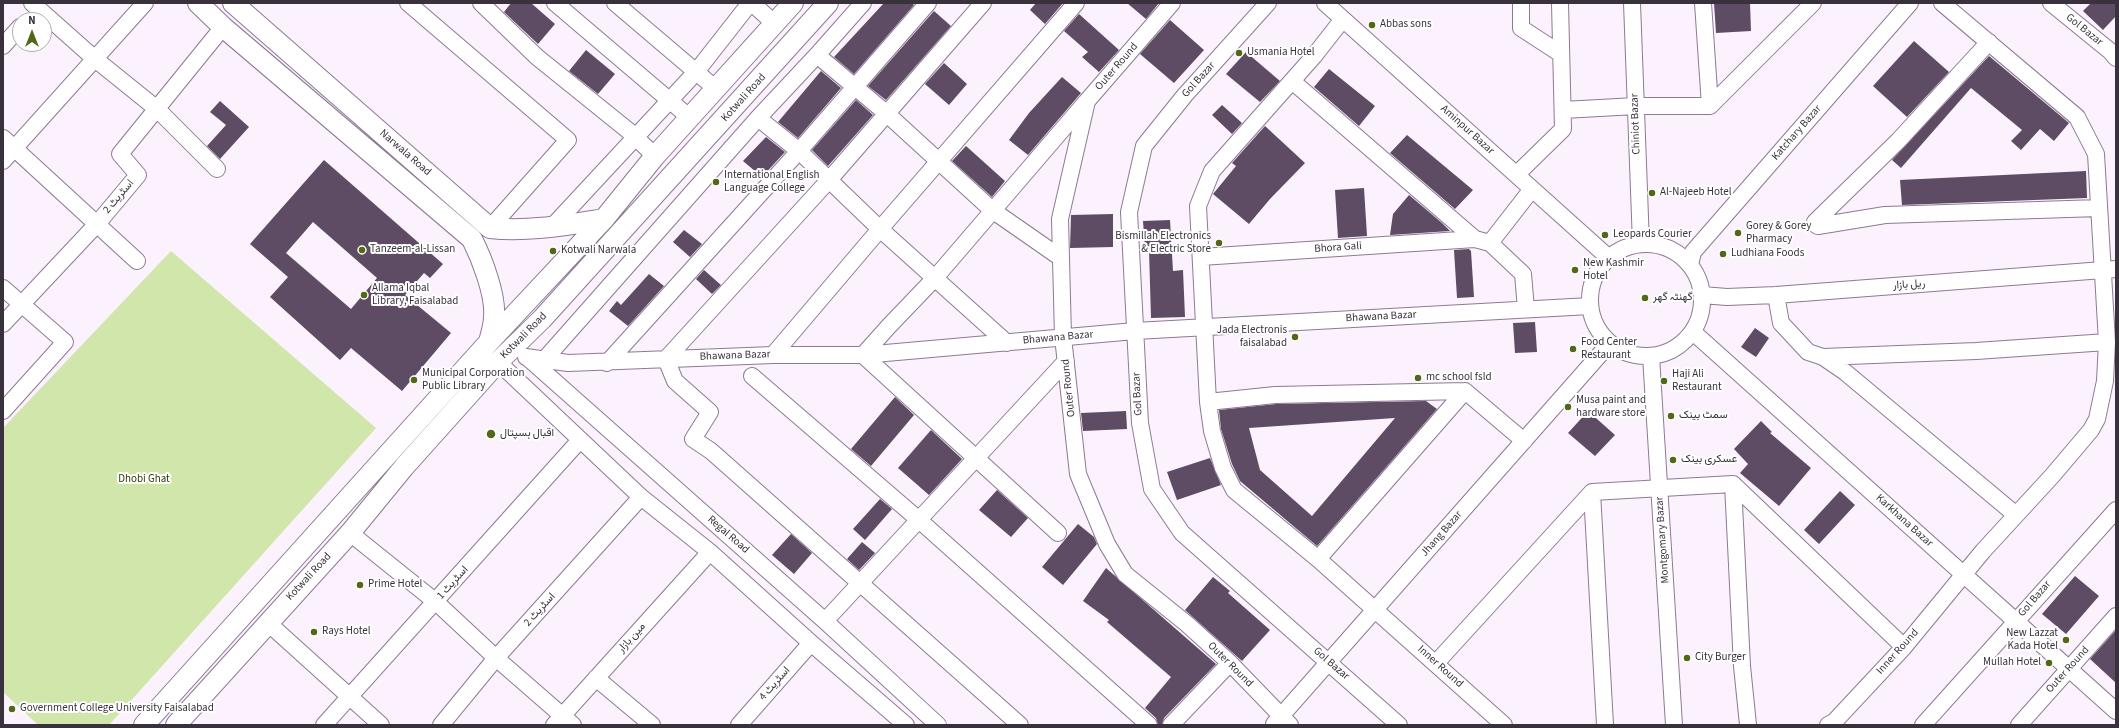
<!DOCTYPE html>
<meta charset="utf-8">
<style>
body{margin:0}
#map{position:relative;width:2119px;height:728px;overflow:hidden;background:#fbf2fe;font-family:"Source Sans 3",sans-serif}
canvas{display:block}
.frame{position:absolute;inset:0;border:4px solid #39313c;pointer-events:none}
.north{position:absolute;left:12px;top:12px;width:40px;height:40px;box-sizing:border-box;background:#fff;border:1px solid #b0adb1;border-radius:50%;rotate:0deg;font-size:11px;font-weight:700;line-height:16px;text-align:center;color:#39313c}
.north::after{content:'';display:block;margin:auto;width:14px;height:18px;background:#516817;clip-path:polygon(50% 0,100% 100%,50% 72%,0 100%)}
</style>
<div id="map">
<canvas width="2119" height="728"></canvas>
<div class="frame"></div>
<div class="north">N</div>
</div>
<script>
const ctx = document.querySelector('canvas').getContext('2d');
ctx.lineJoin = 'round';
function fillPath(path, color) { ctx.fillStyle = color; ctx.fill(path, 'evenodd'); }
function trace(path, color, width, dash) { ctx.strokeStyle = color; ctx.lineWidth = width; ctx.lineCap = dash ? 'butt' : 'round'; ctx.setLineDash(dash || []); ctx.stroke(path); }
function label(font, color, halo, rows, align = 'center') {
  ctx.font = font + ' "Source Sans 3",Vazirmatn,sans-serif'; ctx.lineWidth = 4; ctx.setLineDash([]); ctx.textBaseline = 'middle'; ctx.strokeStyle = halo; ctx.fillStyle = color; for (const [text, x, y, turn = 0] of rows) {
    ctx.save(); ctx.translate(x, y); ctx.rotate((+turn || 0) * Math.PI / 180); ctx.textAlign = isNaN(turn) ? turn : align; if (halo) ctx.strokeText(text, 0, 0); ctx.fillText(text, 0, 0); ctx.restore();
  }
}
const green = new Path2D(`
 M171,251L376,428L109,725H38L3,692V428Z`);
const building = new Path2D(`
 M511,3H531L555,24L538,44L504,12Z
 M884,3H912L914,5L854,74L834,57Z
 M1036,3H1063L1045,24L1030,10Z
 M1127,3H1159L1146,19Z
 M1714,3H1750L1751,31L1716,33Z
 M2091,3H2116V16L2103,30L2083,11Z
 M934,11L951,26L886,100L868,86Z
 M1079,14L1119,50L1099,72L1082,57L1088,52L1064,31Z
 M1170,20L1204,50L1174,83L1140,54Z
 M1914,41L1949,72L1907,117L1873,86Z
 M586,50L615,74L598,94L569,71Z
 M1246,52L1280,81L1260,102L1226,74Z
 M1989,56L2069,123L2054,141L2040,129L2021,150L2011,141L2022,130L1971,88L1901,168L1892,160Z
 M944,63L967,84L949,105L925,84Z
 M1329,69L1375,106L1359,126L1314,87Z
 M821,71L841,88L798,138L778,122Z
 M1062,77L1081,93L1028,155L1009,140L1029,113Z
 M856,100L873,115L828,166L812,150Z
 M220,101L249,127L220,159L207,146L226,125L210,112Z
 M1222,105L1242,123L1232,134L1212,115Z
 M1265,126L1305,163L1270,199L1249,224L1213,194L1236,166L1232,163Z
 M1407,135L1473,190L1455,209L1390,153Z
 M766,137L785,152L762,177L743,161Z
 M966,146L1005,181L992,197L952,161Z
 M324,160L443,264L430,278L424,273L405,295L451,333L402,391L351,348L340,360L270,297L288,277L250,244ZM313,222L377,278L351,309L286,253Z
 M2086,171L2087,198L1902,205L1900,180Z
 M1364,188L1367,236L1338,238L1335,190Z
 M1409,195L1442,223L1450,231L1390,235L1393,214Z
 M1113,214V247L1070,248L1071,215Z
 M1170,220L1173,271L1183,270L1185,317L1151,318L1149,250H1145L1143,221Z
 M684,230L702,244L690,257L673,242Z
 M1469,249L1471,251L1474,297L1457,298L1454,250Z
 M704,270L721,285L712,294L696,279Z
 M649,274L664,286L628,326L609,311L617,301L621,305Z
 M1535,322L1537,352L1515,353L1513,323Z
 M1755,328L1769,338L1756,357L1741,347Z
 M895,397L914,415L871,466L851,449Z
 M1426,401L1437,409L1317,546L1240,481L1232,464L1221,429L1219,410L1276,404ZM1395,418L1312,516L1260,470L1249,428Z
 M1126,411L1127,429L1083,431L1081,413Z
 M1588,411L1615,435L1595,456L1568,433Z
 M1761,421L1772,432L1770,433L1811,468L1779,506L1740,473L1748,464L1734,449Z
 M931,430L962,459L929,495L898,468Z
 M1210,458L1221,485L1177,500L1167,472Z
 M997,490L1028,518L1011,537L979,510Z
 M1840,491L1855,505L1819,544L1804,530Z
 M880,499L892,509L865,540L853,529Z
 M1078,524L1094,537L1097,544L1063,585L1042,567Z
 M791,534L812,553L794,574L772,555Z
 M862,542L875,553L859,570L847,559Z
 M1106,568L1216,664L1164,718L1162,725H1158L1156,718L1145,708L1171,677L1107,622L1109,620L1083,601Z
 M2075,576L2099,596L2066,634L2042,614Z
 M1213,577L1230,591L1228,593L1270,630L1242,661L1185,610Z
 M2116,630V683L2090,659Z`);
const minor = new Path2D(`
 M32,3L95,59L157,109L217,169
 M408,3L568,140L490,228
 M481,3L537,57L630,132L655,156
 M555,3L689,117
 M615,3L715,88
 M752,3L774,23
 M983,3L829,180L666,359L675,381L710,412L693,439L711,451L1020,725
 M1172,3L1087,101L1060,219L1063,337L1078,474L1107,544L1125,574L1187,624L1230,663L1290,725
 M1268,3L1185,95L1144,146L1129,212L1140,423L1152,489L1182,533L1399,725
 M1325,3L1609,258
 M1521,3V28L1561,54
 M1632,3L1641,244
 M1703,3L1710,106
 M2051,3L2110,51L2116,58
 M1343,19L1314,56L1212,171L1198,206L1208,402L1212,431L1223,468L1234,490L1318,559L1504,725
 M1989,42L1898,141L1815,222L1816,225L1818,226L1885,215L2099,208
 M3,46L20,27
 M817,55L886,113L992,210L1061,258
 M1292,81L1475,239L1490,243L1523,274L1526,309
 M1563,110L1636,106H1710L1813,3
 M758,118L799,151L880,229L1007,343
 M3,138L137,261
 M3,161L145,3
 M1517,174L1563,129L1560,3
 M552,227L696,72L750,3
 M1490,243L1532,189
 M1590 300a56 56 0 1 1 112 0a56 56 0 1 1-112 0Z
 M1201,257L1475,239
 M1690,265L1693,252L1910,3
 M3,288L65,342L3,411
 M1702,295L1727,297L1776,295L2116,269
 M1776,295L1781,323L1808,352L1823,357L1845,372L2016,515
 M3,324L97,224L138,175L120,154L223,27
 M1693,332L2116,711
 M773,355L880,229L1076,3
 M1651,356L1674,725
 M526,357L568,363L773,355H863L1135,331L1590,306
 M527,357L825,621L938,725
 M1823,357L1976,351L2107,342
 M544,360L758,118L817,55L863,3
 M498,362L641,497L710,552L811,643L906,725
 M607,363L799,151L928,3
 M752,376L919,520L1149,725
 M1208,402L1275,395L1465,391L1524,441
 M1733,484L1742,666L1748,725
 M1592,492L1605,725
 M350,533L436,602L496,658L573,725
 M1058,533L863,355L889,326L935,278L1086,102
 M1318,559L1465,391
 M825,621L1066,361
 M267,622L381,725
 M1436,663L1592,492L1733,484L1904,647
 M596,678L652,725
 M1274,724L1610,343
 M324,725L580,440
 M441,725L496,658L641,497
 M554,725L710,552
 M739,725L811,643
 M1171,725L1230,663
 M1828,725L1834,722L1904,647L1983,551L2052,476L2091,430L2097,419L2105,381L2107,342L2096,154L2077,117L1942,3
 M1923,725L2116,510
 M2019,725L2116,616`);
const major = new Path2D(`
 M198,3L223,27L472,239C482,259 496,295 494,317C494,325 491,334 489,342
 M233,3L490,228C528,232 566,225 604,219
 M144,725L489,342L604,219L655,156L793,3
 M176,725L350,533L404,467L498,362L542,319L828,3`);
const markers = [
 [1372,25,4,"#516817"],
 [1239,53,4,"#516817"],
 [716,182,4,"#516817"],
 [1652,193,4,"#516817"],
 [1738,233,4,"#516817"],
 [1605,235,4,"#516817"],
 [1219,243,4,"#516817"],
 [362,250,4,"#516817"],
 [553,251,4,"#516817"],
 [1723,254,4,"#516817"],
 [1575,270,4,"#516817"],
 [364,295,4,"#516817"],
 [1645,298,4,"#516817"],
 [1295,337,4,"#516817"],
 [1573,349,4,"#516817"],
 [1418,378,4,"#516817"],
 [414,380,4,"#516817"],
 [1664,381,4,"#516817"],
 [1568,407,4,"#516817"],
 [1671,416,4,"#516817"],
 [491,434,5,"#516817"],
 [1673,460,4,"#516817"],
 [360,585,4,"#516817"],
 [314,632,4,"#516817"],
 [2066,640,4,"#516817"],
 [1687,658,4,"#516817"],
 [2049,663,4,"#516817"],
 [12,709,4,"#516817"]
];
const poiNames = [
 ["Abbas sons",1380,25],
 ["Usmania Hotel",1247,53],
 ["International English",724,176],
 ["Language College",724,189],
 ["Al-Najeeb Hotel",1660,193],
 ["Gorey & Gorey",1746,227],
 ["Pharmacy",1746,240],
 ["Leopards Courier",1613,235],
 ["Bismillah Electronics",1211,237,"right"],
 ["& Electric Store",1211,250,"right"],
 ["Tanzeem-al-Lissan",370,250],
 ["Kotwali Narwala",561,251],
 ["Ludhiana Foods",1731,254],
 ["New Kashmir",1583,264],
 ["Hotel",1583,277],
 ["Allama Iqbal",372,289],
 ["Library, Faisalabad",372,302],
 ["گھنٹہ گھر",1653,298],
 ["Jada Electronis",1287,331,"right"],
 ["faisalabad",1287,344,"right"],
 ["Food Center",1581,343],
 ["Restaurant",1581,356],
 ["Municipal Corporation",422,374],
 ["Public Library",422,387],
 ["Haji Ali",1672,375],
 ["Restaurant",1672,388],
 ["mc school fsld",1426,378],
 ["Musa paint and",1576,401],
 ["hardware store",1576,414],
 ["سمٹ بینک",1679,416],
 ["اقبال ہسپتال",500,434],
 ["عسکری بینک",1681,460],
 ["Prime Hotel",368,585],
 ["Rays Hotel",322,632],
 ["New Lazzat",2058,634,"right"],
 ["Kada Hotel",2058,647,"right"],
 ["City Burger",1695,658],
 ["Mullah Hotel",2041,663,"right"],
 ["Government College University Faisalabad",20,709]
];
const streetNames = [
 ["Gol Bazar",2084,30,39],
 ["Outer Round",1117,67,-49],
 ["Gol Bazar",1199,80,-48],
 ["Kotwali Road",744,98,-48],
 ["Chiniot Bazar",1636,124,-92],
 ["Aminpur Bazar",1467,130,42],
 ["Katchary Bazar",1797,133,-49],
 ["Narwala Road",405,153,41],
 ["اسٹریٹ 2",119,197,-50],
 ["Bhora Gali",1338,248,-4],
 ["ریل بازار",1909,285,-4],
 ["Bhawana Bazar",1381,317,-3],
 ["Kotwali Road",524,336,-45],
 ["Bhawana Bazar",1058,338,-5],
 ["Bhawana Bazar",735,356,-2],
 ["Outer Round",1069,388,-96],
 ["Gol Bazar",1138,394,-93],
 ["Karkhana Bazar",1904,521,42],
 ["Jhang Bazar",1442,534,-49],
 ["Regal Road",728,535,41],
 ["Montgomary Bazar",1663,540,-94],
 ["Kotwali Road",309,577,-47],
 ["اسٹریٹ 1",453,583,-48],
 ["Gol Bazar",2035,599,-49],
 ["اسٹریٹ 2",540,610,-48],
 ["مین بازار",632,638,-48],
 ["Inner Round",1898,652,-48],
 ["Gol Bazar",1331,664,41],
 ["Outer Round",1230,665,45],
 ["Inner Round",1440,667,42],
 ["Outer Round",2068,670,-48],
 ["اسٹریٹ 4",775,684,-49]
];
const parkNames = [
 ["Dhobi Ghat",144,480]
];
fillPath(green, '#d0e6aa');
fillPath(building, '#5e4b64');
trace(minor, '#8d7994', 18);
trace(major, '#8d7994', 22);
trace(minor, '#fff', 16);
trace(major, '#fff', 20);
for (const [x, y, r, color] of markers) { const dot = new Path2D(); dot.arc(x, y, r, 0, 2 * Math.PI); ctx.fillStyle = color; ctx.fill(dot); trace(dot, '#fff', 1.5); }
label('11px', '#39313c', '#fff', poiNames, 'left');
label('11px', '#39313c', '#fff', streetNames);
label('11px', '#2c3c01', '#fff', parkNames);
</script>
